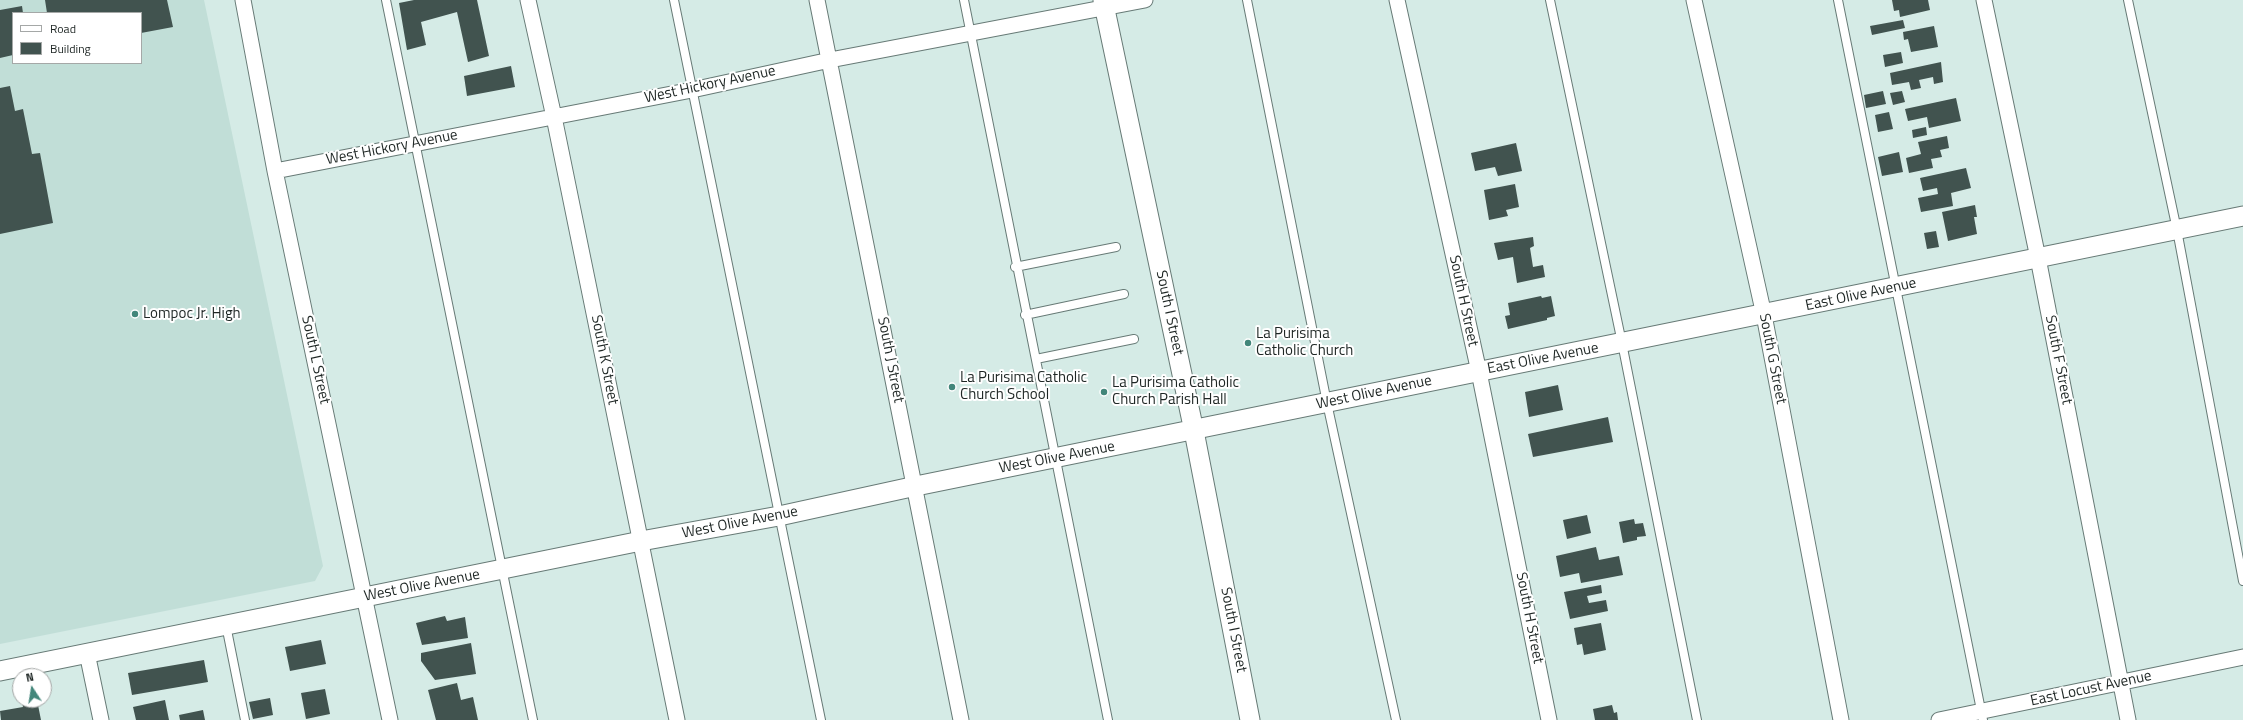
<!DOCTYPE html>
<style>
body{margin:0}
#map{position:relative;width:2243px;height:720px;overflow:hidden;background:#d5ebe6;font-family:"Titillium Web",sans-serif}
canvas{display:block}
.legend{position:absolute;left:12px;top:12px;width:130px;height:52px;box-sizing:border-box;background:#fff;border:1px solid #a5a8a7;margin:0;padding:5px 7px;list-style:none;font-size:12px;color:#1e2624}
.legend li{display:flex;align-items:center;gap:8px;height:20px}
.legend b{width:20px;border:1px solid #a5a8a7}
.north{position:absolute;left:12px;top:668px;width:40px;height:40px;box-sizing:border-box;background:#fff;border:1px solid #a5a8a7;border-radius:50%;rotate:348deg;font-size:11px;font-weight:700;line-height:16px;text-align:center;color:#1e2624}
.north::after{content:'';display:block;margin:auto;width:14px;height:18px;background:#42867a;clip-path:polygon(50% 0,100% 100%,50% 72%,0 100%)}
</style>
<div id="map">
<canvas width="2243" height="720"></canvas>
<ul class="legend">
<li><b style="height:5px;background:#fff"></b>Road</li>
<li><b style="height:11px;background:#41534f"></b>Building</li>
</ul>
<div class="north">N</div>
</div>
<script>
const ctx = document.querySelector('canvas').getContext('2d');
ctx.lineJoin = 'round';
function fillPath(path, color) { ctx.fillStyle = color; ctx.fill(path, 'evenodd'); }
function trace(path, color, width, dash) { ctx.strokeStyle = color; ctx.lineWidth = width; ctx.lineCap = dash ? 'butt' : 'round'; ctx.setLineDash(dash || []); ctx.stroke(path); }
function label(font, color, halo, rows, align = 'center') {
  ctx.font = font + ' "Titillium Web",sans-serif'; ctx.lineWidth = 4; ctx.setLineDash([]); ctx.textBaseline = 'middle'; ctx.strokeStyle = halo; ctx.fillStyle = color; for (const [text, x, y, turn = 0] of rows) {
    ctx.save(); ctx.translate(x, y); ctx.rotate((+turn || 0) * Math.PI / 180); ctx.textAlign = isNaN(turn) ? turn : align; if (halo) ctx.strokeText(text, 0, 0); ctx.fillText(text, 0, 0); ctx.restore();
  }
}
const built = new Path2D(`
 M0,0H204L323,566L315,581L0,644ZM13,13H141V63H13Z`);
const building = new Path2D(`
 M45,0H167L173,27L141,33V13H47Z
 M414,0H477L489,56L468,62L457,12L421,22L426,45L407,50L399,3Z
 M1892,0H1928L1930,10L1900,17L1899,10L1894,11Z
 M22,6L23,13H13V55L0,58V10Z
 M1903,20L1905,28L1872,35L1870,26Z
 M1934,26L1938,47L1911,52L1908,39L1904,40L1903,32Z
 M1901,52L1903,63L1885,67L1883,55Z
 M1941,62L1943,82L1934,84L1933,77L1919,80L1921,88L1911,90L1909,82L1892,85L1890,73Z
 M511,66L515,87L467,96L464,76Z
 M10,86L15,111L23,109L32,154L40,153L53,223L0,234V88Z
 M1883,91L1886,104L1866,108L1864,95Z
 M1902,91L1905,102L1893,105L1890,93Z
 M1956,98L1961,121L1929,128L1927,117L1908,121L1905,109Z
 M1889,112L1893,129L1878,132L1875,115Z
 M1926,127L1927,135L1913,138L1912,130Z
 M1947,136L1949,148L1940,150L1942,157L1931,159L1933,168L1909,173L1906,158L1921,154L1918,142Z
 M1516,143L1522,171L1498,176L1495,167L1475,171L1471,153Z
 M1899,152L1903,172L1882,176L1878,157Z
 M1966,168L1971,188L1951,193L1953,206L1921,212L1918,198L1938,194L1937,188L1923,191L1920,178Z
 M1515,184L1519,207L1506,210L1508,216L1489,220L1484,190Z
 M1975,205L1977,217H1974L1977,234L1948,241L1942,212Z
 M1936,231L1939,247L1927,249L1924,233Z
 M1533,237L1534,246L1530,248L1533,267L1543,265L1545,277L1517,283L1513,257L1498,260L1494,243Z
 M1541,296L1542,298L1551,296L1555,316L1547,318V320L1508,329L1505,316L1510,315L1508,303Z
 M1558,385L1563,410L1529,417L1525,392Z
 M1608,417L1613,442L1533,457L1528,434Z
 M1587,515L1591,533L1567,539L1563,520Z
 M1634,519L1635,524L1643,523L1646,536L1637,537V540L1623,543L1619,522Z
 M1596,547L1599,560L1619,556L1623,575L1581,583L1579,573L1560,577L1556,556Z
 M1601,585L1602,593L1587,596L1589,603L1606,600L1608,611L1570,619L1564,592Z
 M445,616L447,621L465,617L468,638L422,645L416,623Z
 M1601,623L1606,650L1584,655L1582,644L1577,645L1574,628Z
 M321,640L326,664L290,671L285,647Z
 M471,643L476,674L435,680L421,661V653Z
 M204,660L208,682L132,695L128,673Z
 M457,683L461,700L473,697L478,720H436L428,690Z
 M325,689L330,714L306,719L301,693Z
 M270,698L273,715L253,719L249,702Z
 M32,700H37L41,720H1L0,711L23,707L22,702Z
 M165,700L169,720H136L133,707Z
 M1612,705L1614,713L1617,712L1618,720H1595L1593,709Z
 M203,710L205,720H180L179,715Z`);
const service = new Path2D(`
 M386,0L533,720
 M674,0L821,720
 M964,0C1010,240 1059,480 1108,720
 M1247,0L1327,403L1396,720
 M1550,0L1622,343L1697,720
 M1838,0L1983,720
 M2128,0L2177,230L2243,581
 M1015,267L1116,247
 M1025,315L1124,294
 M1036,359L1134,339
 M226,625L245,720`);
const minor = new Path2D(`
 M243,0L275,171L390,720
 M528,0L554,117L677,720
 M817,0L961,720
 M1397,0L1479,372L1549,720
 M1694,0L1764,315L1841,720
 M1984,0L2038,258L2128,720
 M275,171L692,90L830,60L1145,0
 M87,653L101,720
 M1939,720L2243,657`);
const tertiary = new Path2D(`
 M1103,0L1194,431L1250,720
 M0,671L641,541L779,516L916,486L2243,216`);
const markers = [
 [135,314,4,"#42867a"],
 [1248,343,4,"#42867a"],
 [952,387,4,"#42867a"],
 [1104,392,4,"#42867a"]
];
const streetNames = [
 ["West Hickory Avenue",710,85,-12],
 ["West Hickory Avenue",392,148,-11],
 ["East Olive Avenue",1861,295,-12],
 ["South H Street",1463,301,78],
 ["South I Street",1169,313,78],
 ["East Olive Avenue",1543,359,-11],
 ["South G Street",1772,359,79],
 ["South L Street",315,360,78],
 ["South K Street",604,360,79],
 ["South J Street",890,360,79],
 ["South F Street",2058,360,79],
 ["West Olive Avenue",1374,393,-12],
 ["West Olive Avenue",1057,458,-11],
 ["West Olive Avenue",740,523,-11],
 ["West Olive Avenue",422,586,-11],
 ["South H Street",1529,618,79],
 ["South I Street",1233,630,79],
 ["East Locust Avenue",2091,689,-12]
];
const poiNames = [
 ["Lompoc Jr. High",143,314],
 ["La Purisima",1256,334],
 ["Catholic Church",1256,351],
 ["La Purisima Catholic",960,378],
 ["Church School",960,395],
 ["La Purisima Catholic",1112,383],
 ["Church Parish Hall",1112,400]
];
fillPath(built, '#c1ded7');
fillPath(building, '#41534f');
trace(service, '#677a76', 10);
trace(minor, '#677a76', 17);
trace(tertiary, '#677a76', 21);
trace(service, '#fff', 8);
trace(minor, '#fff', 15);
trace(tertiary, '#fff', 19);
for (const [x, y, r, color] of markers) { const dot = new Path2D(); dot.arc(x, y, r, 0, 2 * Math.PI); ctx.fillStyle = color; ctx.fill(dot); trace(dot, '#fff', 1.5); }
label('15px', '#1e2624', '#fff', streetNames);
label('15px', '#1e2624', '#fff', poiNames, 'left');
</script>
